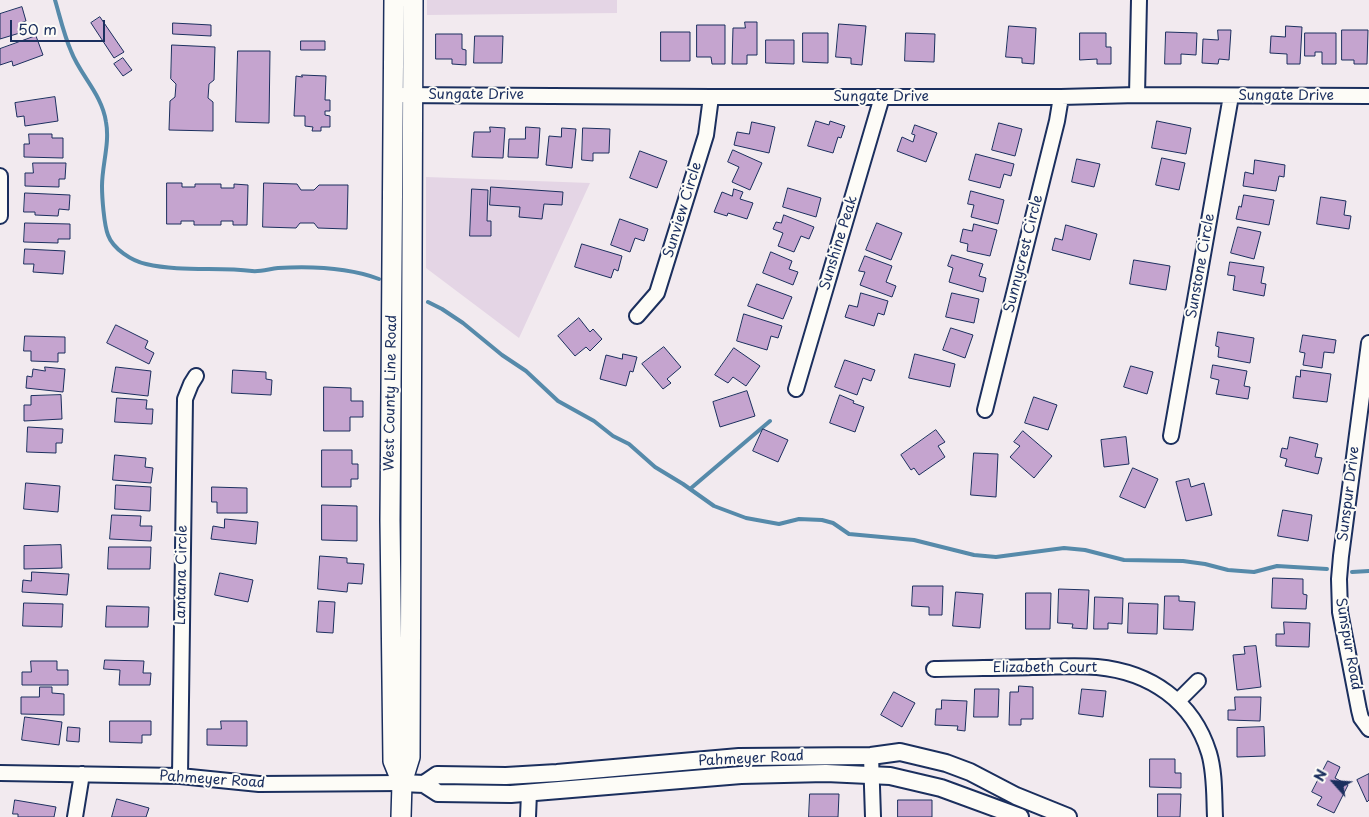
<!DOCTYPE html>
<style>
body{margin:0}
#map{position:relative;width:1369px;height:817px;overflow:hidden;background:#f2eaef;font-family:"Playpen Sans",sans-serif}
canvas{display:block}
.north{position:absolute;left:1309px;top:757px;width:50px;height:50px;-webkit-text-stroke:4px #fdfcf7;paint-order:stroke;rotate:296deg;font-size:14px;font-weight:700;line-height:20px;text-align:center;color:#1b2f5e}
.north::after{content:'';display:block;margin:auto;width:18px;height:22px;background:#1b2f5e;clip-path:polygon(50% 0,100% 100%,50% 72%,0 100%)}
.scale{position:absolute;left:10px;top:20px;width:95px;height:22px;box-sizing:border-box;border:2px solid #1b2f5e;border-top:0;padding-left:6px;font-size:15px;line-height:18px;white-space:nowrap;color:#1b2f5e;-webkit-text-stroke:4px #fdfcf7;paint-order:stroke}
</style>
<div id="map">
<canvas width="1369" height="817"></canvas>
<div class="north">N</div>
<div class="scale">50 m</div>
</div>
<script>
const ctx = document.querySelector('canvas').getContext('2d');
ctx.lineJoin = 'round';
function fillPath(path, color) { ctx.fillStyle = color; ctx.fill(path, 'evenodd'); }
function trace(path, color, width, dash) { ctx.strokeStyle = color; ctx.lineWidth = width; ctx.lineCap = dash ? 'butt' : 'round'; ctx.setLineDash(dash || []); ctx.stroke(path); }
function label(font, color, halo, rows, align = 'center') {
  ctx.font = font + ' "Playpen Sans",sans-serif'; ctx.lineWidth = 4; ctx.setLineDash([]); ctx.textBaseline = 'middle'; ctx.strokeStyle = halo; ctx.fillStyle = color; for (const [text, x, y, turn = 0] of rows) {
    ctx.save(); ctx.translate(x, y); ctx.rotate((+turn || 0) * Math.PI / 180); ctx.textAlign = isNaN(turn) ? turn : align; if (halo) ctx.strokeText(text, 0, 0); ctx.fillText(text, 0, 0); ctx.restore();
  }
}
const built = new Path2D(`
 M427,0H617V13L427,15Z
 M426,177L590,183L519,338L426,268Z`);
const stream = new Path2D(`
 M55,0C60,17 64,35 71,51C80,75 102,94 106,122C110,143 102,165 102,186C102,197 104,225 108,235C113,249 132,261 146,264C180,272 217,267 252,271C260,272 269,269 278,268C312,266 347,267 379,279
 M428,302L442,309L463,323L502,355L526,371L558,401L594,421L613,436L629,444L655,467L683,484L714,506L746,518L779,524L799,519L822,520L833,523L849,534L914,540L974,555L996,557L1064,548L1085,550L1124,560L1183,561L1205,564L1228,570L1254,572L1277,566L1327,569
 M690,489L770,421
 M1352,572L1369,571`);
const building = new Path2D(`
 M22,7L26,21L20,23L23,32L0,39V14Z
 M100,17L124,52L114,58L91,23Z
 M745,22H757V55H747V64H732L733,28H745Z
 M173,23L211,25V36L173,34Z
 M839,24L866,26L862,65L851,64V58L836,57Z
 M697,25H725V64H712L711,57H697Z
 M1009,26L1036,28L1034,64L1022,63V58L1006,57Z
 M1286,26L1302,27L1300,64H1287V54L1270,53L1271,36L1285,37Z
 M1218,30H1231L1229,60L1219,59L1218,64L1202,63L1203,39L1218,40Z
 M1342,30H1368L1367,64H1354V60H1342Z
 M661,32H690V61H661Z
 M1166,32L1197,33L1196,55L1181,54V64H1165Z
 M803,33H828V63L803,62Z
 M906,33L935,34L934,62L905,61Z
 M1080,33H1106V47H1111V64H1097V59L1080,60Z
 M1305,33H1336V64H1322V52H1315V56H1305Z
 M436,34H462V49L466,50V65L452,64V59H436Z
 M36,36L43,55L13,66L12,61L0,65V49Z
 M475,36H503L502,63H474Z
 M766,40H794V64L766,63Z
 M301,41H325V50H301Z
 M172,45L215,47L214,80L209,84L208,98L213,102V131L169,130L170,101L175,97L176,84L171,79Z
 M238,51H270L269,123L236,122Z
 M123,58L132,70L123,76L114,64Z
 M302,75L326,76L325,100H330V111H325V115L330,116V127H321V131H312L313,127L305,126V116H294L296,76L302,77Z
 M55,97L58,121L25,126L24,116L17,117L15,103Z
 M816,121L829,125L830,121L845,126L841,138L838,137L833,153L808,146Z
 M1157,121L1191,128L1186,154L1152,148Z
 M752,122L775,127L769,153L734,145L737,132L749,134Z
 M999,123L1022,129L1015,156L992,150Z
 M915,125L937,133L926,162L897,151L902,137L913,142L915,135L912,134Z
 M490,127L505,128L503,158L472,157L474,132H490Z
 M526,127L540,128L538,158L508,157L509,139H525Z
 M562,128L576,129L572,168L546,165L549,136L561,137Z
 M583,128L610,129L609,153H593V161L582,160Z
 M29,134H52V138H63V158L24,157V144H29Z
 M733,150L762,163L750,190L732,182L739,167L728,162Z
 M640,151L667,161L657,188L630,178Z
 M976,154L1014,164L1011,176L1004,174L1000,188L969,180Z
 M1162,158L1185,163L1179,190L1156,185Z
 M1077,159L1100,164L1094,187L1072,182Z
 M1255,160L1285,165L1284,177L1279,176L1276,191L1243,186L1245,172L1253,174Z
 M33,163H66L65,179H59V187L25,186V173H33Z
 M167,183H182V187H195V184H221V188H234V184L248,185L247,225H233V221H221V225H194V221H181V224H167Z
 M264,183L297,184L301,190H314L319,185H348L347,229L318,228L314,223H300L296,228L263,227Z
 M491,187L563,192L562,205L544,204L542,219L519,217L520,207L490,205Z
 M788,188L821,198L816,217L783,207Z
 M472,189L488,190L487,221H491V236H470Z
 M734,189L743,192L740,199L753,203L747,219L728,213L727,216L714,212L722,192L732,196Z
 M971,191L1004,200L998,224L971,217L974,205L968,204Z
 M25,193L70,195L69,210L59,209L58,216L35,215V212H24Z
 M1244,195L1274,200L1269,225L1236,219L1239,206L1241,207Z
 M1321,197L1346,201L1344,215L1351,216L1349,229L1317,224Z
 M784,215L814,227L809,239L801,236L794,252L778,246L783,233L773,229L776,222L781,223Z
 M620,219L648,229L644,241L635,238L630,252L611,245Z
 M25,223L70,224V239H58V243L24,242Z
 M877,223L902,233L891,260L866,250Z
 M974,224L997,230L990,256L967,251L968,244L960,242L963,229L972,231Z
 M1066,225L1097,234L1090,260L1052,250L1055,238L1062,240Z
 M1238,227L1261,232L1254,259L1231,253Z
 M582,244L622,256L618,271L614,269L611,278L575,267Z
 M25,249L65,251L63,274L33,272L34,264H24Z
 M771,252L792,261L789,269L798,272L793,285L763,273Z
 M952,255L983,264L979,276L986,278L983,292L949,282L953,268L948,266Z
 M865,256L892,266L886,282L896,286L892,297L860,285L865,272L859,271Z
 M1134,260L1170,266L1166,290L1130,284Z
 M1230,262L1264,267L1261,283L1266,284L1264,296L1233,290L1235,276L1228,275Z
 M757,284L792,297L783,319L748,306Z
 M861,293L888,301L884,315L878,313L874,326L845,317L849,305L857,307Z
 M952,293L979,299L974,323L946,317Z
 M744,314L782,326L778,338L771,336L767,350L737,341Z
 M579,318L590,332L593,329L602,339L590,351L586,347L575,356L558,336Z
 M116,325L148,341L145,348L154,353L149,364L107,343Z
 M951,328L973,335L965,358L943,350Z
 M1218,332L1254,338L1250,363L1218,357L1219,347L1216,346Z
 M1303,335L1336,340L1334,353L1324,352L1322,368L1303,365L1305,353L1300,352Z
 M25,336L65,337V353H58V362L31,361V351H24Z
 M664,347L681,367L667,379L671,383L663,389L642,364Z
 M734,348L760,366L746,386L733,377L728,383L715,375Z
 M623,354L637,357L633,372L630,371L626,386L600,379L606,355L622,359Z
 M915,354L955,364L950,387L909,378Z
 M845,360L875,370L871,381L863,378L857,395L835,387Z
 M1213,365L1247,371L1244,386L1250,387L1248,399L1216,394L1219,380L1211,378Z
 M1131,366L1153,372L1147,394L1124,387Z
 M45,367L65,369L63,392L26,388L27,376L32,377L33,369L45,371Z
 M116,367L151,371L148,396L112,392Z
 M233,370L266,372V379L272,380L271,395L232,393Z
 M1301,370L1331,374L1327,402L1293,398L1296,376L1300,377Z
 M324,387L351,388V401H363V417H350V431H324Z
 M747,391L755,416L720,427L713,402Z
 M61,395L62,419L24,421V405H31V396Z
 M840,395L854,401L853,403L864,407L855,432L830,423Z
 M1034,397L1057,405L1048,430L1025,423Z
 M117,398L147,400L146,409H153L152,424L115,422Z
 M28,427L63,429L62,443H56V453L27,452Z
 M763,429L788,440L778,462L753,451Z
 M936,430L945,442L938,446L945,457L919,475L914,468L911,470L901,455Z
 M1023,431L1052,456L1034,478L1010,457L1020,446L1014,442Z
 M1126,437L1129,464L1104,467L1101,440Z
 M1290,437L1318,444L1315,457L1322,458L1318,474L1285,466L1287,459L1280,457L1282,448L1287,449Z
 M322,450H352V464H358V479H351V487H322Z
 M974,453L998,454L996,497L971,495Z
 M115,455L146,458L145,467L153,468L151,483L113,480Z
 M1133,468L1158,479L1145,508L1120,497Z
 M1189,479L1191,487L1204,483L1212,515L1186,521L1176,482Z
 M26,483L60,486L58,512L24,509Z
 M116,485L151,487L150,511L115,509Z
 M212,487L247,488V513H217V502H212Z
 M322,505L357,506V541L322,540Z
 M1283,510L1312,515L1308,541L1278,536Z
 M112,515L141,516L140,526H152L151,541L110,539Z
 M225,519L258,522L256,544L211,539L213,526L224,528Z
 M61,545L62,568L24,569V546Z
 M109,547H151L150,569H108Z
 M320,556L347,558V563L364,564L362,584L348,583L347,592L318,589Z
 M32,572L69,574L67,595L22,592L23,580L31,581Z
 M220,573L253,580L248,602L215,595Z
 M1273,578L1303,579V594L1307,595L1306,609L1272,608Z
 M913,586H943L942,615H929V607L912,606Z
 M1059,589L1089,590L1087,629L1072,628L1073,624L1058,623Z
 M956,592L983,594L980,628L953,626Z
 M1026,593H1051L1050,629H1026Z
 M1165,596H1179V601L1195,602L1193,630L1164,629Z
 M1095,597L1123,598L1122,624L1108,623V629H1094Z
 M319,601L335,602L333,633L317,632Z
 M24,603L63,604L62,627L23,626Z
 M1129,603L1158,604L1157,634L1128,633Z
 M107,606L149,607L148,627H106Z
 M1284,622L1310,623L1309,647L1276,646V634H1284Z
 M1256,646L1261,687L1237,690L1233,655L1245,654L1244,647Z
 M105,660L144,661L143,673H151L150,685H119L120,670L104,669Z
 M31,661H57V670H68V685H22V672H31Z
 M1019,686L1033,687V719H1021V725H1009L1010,692H1018Z
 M40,687H52V693L64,694V715L21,714V697H39Z
 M975,689H999L998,717H974Z
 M1082,689L1106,691L1103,717L1079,714Z
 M894,692L915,703L902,727L881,715Z
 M1235,697H1261L1260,721L1228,720V710H1235Z
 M942,700L967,701L965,731L957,730L958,726L935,725L936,709H941Z
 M25,717L62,722L59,745L22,740Z
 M110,721H151V735H142V743L110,742Z
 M221,721H247V746L207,745V729H221Z
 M68,727L80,728L79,742L67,741Z
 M1264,727L1265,756L1237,757V728Z
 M1150,759H1175V773H1181V788L1150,787Z
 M1328,761L1340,767L1335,778L1348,785L1334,813L1317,805L1322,797L1312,792Z
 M1369,774V800L1367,802L1357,780Z
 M810,794H839L838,817H809Z
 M1158,794H1181L1180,817H1158Z
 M117,799L149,808L146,817H112Z
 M15,800L56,807L54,817H18V814H13Z
 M898,800H932V817H898Z`);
const minor = new Path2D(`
 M393,95L711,97H1061L1137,95L1369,96
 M1137,95L1139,0
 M0,176V216
 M637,316L657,293L706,135L711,97
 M1369,343L1341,556L1339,579L1340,612L1359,710L1361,718L1369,729
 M796,389L882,97
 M985,410L1057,121L1061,97
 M1171,436L1231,96
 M934,669C967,668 999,668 1032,667C1053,667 1075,665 1097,667C1150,672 1193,701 1209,753C1215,773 1214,796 1215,817
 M1178,701L1198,681
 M871,756L873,817
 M0,773L180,776L259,784L402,783
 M180,776L185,399L191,384L196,376
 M75,817L82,774
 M528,817L529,793`);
const tertiary = new Path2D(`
 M402,783L424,784L438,793L511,794L741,775L826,773L890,776L941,788L1020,817
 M424,784L437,775L506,776L557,773L739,757L871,756L900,752L946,763L970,772L1016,796L1068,817`);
const secondary = new Path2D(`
 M394,0L390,520L393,761L402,783
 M401,817L402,783L410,757L413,0`);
const streetNames = [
 ["Sungate Drive",476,95],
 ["Sungate Drive",1286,96],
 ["Sungate Drive",881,97],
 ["Sunview Circle",683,210,-73],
 ["Sunshine Peak",839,243,-73],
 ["Sunnycrest Circle",1024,254,-76],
 ["Sunstone Circle",1201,266,-80],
 ["West County Line Road",391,393,-89],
 ["Sunspur Drive",1349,494,-83],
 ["Lantana Circle",182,575,-89],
 ["Sunspur Road",1348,644,80],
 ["Elizabeth Court",1045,668],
 ["Pahmeyer Road",751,759,-3],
 ["Pahmeyer Road",212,780,4]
];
fillPath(built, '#e4d5e5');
trace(stream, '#568aaa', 4);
fillPath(building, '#c5a4cf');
trace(building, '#1b2f5e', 1);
trace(minor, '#1b2f5e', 18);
trace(tertiary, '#1b2f5e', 20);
trace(secondary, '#1b2f5e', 22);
trace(minor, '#fdfcf7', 14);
trace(tertiary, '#fdfcf7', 16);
trace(secondary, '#fdfcf7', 19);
label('14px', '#1b2f5e', '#fdfcf7', streetNames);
</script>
